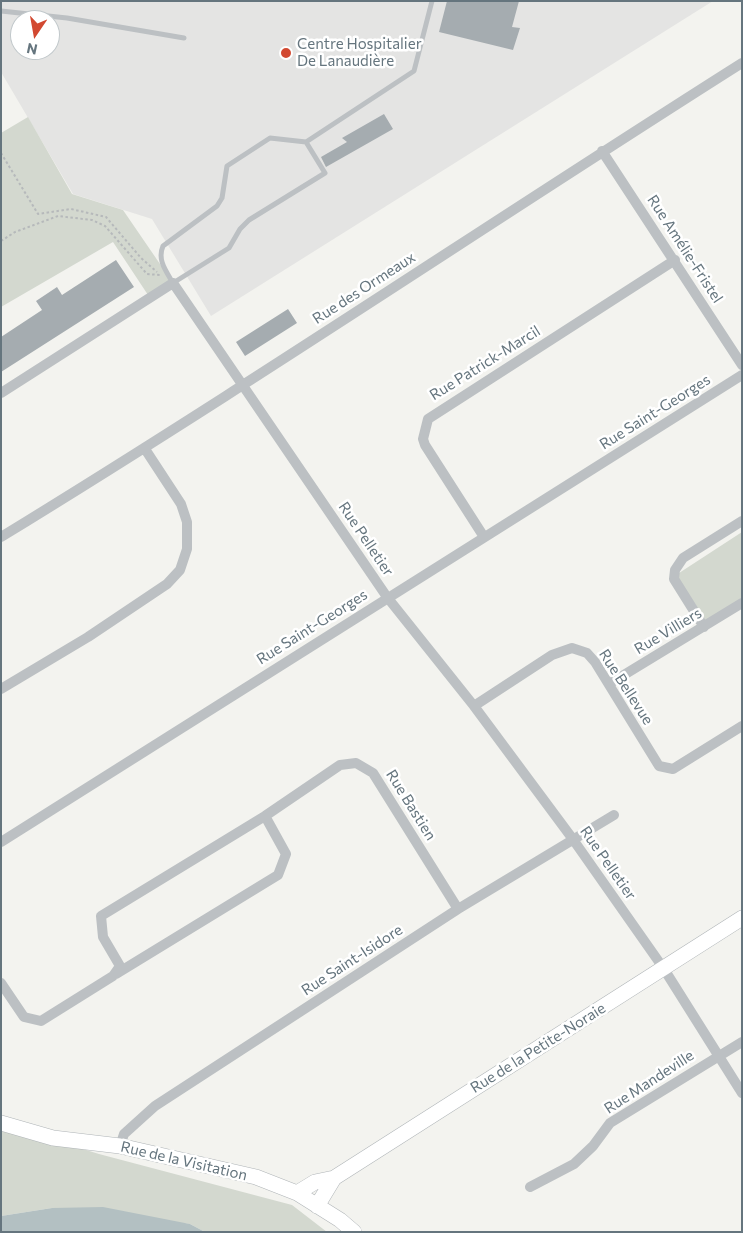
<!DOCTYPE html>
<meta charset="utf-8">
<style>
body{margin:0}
#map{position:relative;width:743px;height:1233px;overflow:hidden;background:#f3f3ef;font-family:Commissioner,sans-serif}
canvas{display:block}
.frame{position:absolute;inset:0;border:2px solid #65757e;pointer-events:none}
.north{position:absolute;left:10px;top:10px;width:50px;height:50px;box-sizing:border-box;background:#fff;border:1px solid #c1c8cb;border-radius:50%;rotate:192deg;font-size:14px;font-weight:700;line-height:20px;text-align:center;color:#65757e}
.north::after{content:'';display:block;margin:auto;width:18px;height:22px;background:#d24931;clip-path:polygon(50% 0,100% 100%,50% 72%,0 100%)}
</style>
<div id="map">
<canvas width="743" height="1233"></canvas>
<div class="frame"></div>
<div class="north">N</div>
</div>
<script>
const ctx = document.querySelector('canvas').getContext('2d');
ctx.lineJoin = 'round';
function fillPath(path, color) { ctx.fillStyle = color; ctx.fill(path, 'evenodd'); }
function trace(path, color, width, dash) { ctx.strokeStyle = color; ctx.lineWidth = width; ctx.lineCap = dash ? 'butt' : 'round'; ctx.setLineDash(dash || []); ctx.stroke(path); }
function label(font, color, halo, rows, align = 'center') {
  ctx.font = font + ' Commissioner,sans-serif'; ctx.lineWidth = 5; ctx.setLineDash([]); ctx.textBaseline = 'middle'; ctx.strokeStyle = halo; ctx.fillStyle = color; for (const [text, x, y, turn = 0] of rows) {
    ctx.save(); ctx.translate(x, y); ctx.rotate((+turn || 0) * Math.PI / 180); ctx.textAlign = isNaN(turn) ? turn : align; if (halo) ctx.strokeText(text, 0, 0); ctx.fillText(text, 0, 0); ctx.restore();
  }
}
const built = new Path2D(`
 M1,1H713L211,316L152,219L73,194L1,72ZM20,20H50V50H20Z`);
const green = new Path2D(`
 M28,117L72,194L123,210L173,283L150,298L113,242L1,307V133Z
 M742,532V598L706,621L676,575Z
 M1,1124L99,1154L292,1205L327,1232H205L190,1224L52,1208L1,1216Z`);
const water = new Path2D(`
 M103,1207L190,1224L205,1232H1V1216L52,1208Z`);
const building = new Path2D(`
 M447,1H519L512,27L520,28L513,50L439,32Z
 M384,114L393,129L326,167L321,157L347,142L342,138Z
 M116,260L134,287L1,372V337L42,310L36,301L57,287L62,295Z
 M288,309L297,323L245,356L236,342Z`);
const path = new Path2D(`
 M1,153L38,214L71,209L106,217L141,258L157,272
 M1,241L15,232L58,216L92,220L105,226L147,274L160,275`);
const lane = new Path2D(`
 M1,11L67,18L184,38
 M306,142L325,173L249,220L240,229L229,248L173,283C166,271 157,260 163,246L217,206L222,198L227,166L270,138L306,142L414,71L432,1`);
const street = new Path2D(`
 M602,151L742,365
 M1,393L173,283L387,597L474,706L572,838L664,969L742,1093
 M1,537C251,384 494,220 742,63
 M484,537L425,445L423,439L428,419L675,260
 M704,627L674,579L675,570L683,558L742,521
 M609,684L742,603
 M1,689L88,637L167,584L180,570L187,549V522L181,504L145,449
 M474,706L552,655L572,648L587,653L595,662L659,766L673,769L742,726
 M1,842L742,375
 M116,974L278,875L286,854L265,816
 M1,983L24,1017L41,1021L113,976L120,966L103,937L101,916L265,816L340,765L356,763L373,773L458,909
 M120,1146L124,1134L155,1106L458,909L614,815
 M530,1187L574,1164L593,1146L610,1123L742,1042`);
const secondary = new Path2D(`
 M1,1123L53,1138L120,1146L256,1177L297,1193L340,1220L354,1232
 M297,1193L315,1182L334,1178L742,918
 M317,1206L334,1178`);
const markers = [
 [286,53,6,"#d24931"]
];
const poiNames = [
 ["Centre Hospitalier",297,44],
 ["De Lanaudière",297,61]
];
const streetNames = [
 ["Rue Amélie-Fristel",685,249,57],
 ["Rue des Ormeaux",364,288,-33],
 ["Rue Patrick-Marcil",485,363,-32],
 ["Rue Saint-Georges",655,412,-32],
 ["Rue Pelletier",366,539,56],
 ["Rue Saint-Georges",312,627,-32],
 ["Rue Villiers",668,631,-31],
 ["Rue Bellevue",626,687,57],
 ["Rue Bastien",411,805,58],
 ["Rue Pelletier",608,863,55],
 ["Rue Saint-Isidore",352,960,-33],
 ["Rue de la Petite-Noraie",538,1048,-32],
 ["Rue Mandeville",649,1082,-33],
 ["Rue de la Visitation",184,1161,13]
];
fillPath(built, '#e4e4e3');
fillPath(green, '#d3d8cf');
fillPath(water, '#b3c0c2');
fillPath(building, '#a5acb0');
trace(secondary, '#afb4b7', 16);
trace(path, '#b6b9bb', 2, [2.5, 2.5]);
trace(lane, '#bcc0c3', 5);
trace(street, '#bcc0c3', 10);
trace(secondary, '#fff', 15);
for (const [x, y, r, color] of markers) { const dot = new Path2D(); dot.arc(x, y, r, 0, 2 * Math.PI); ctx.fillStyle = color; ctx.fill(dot); trace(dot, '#fff', 2); }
label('15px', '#65757e', '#fff', poiNames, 'left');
label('15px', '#65757e', '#fff', streetNames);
</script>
